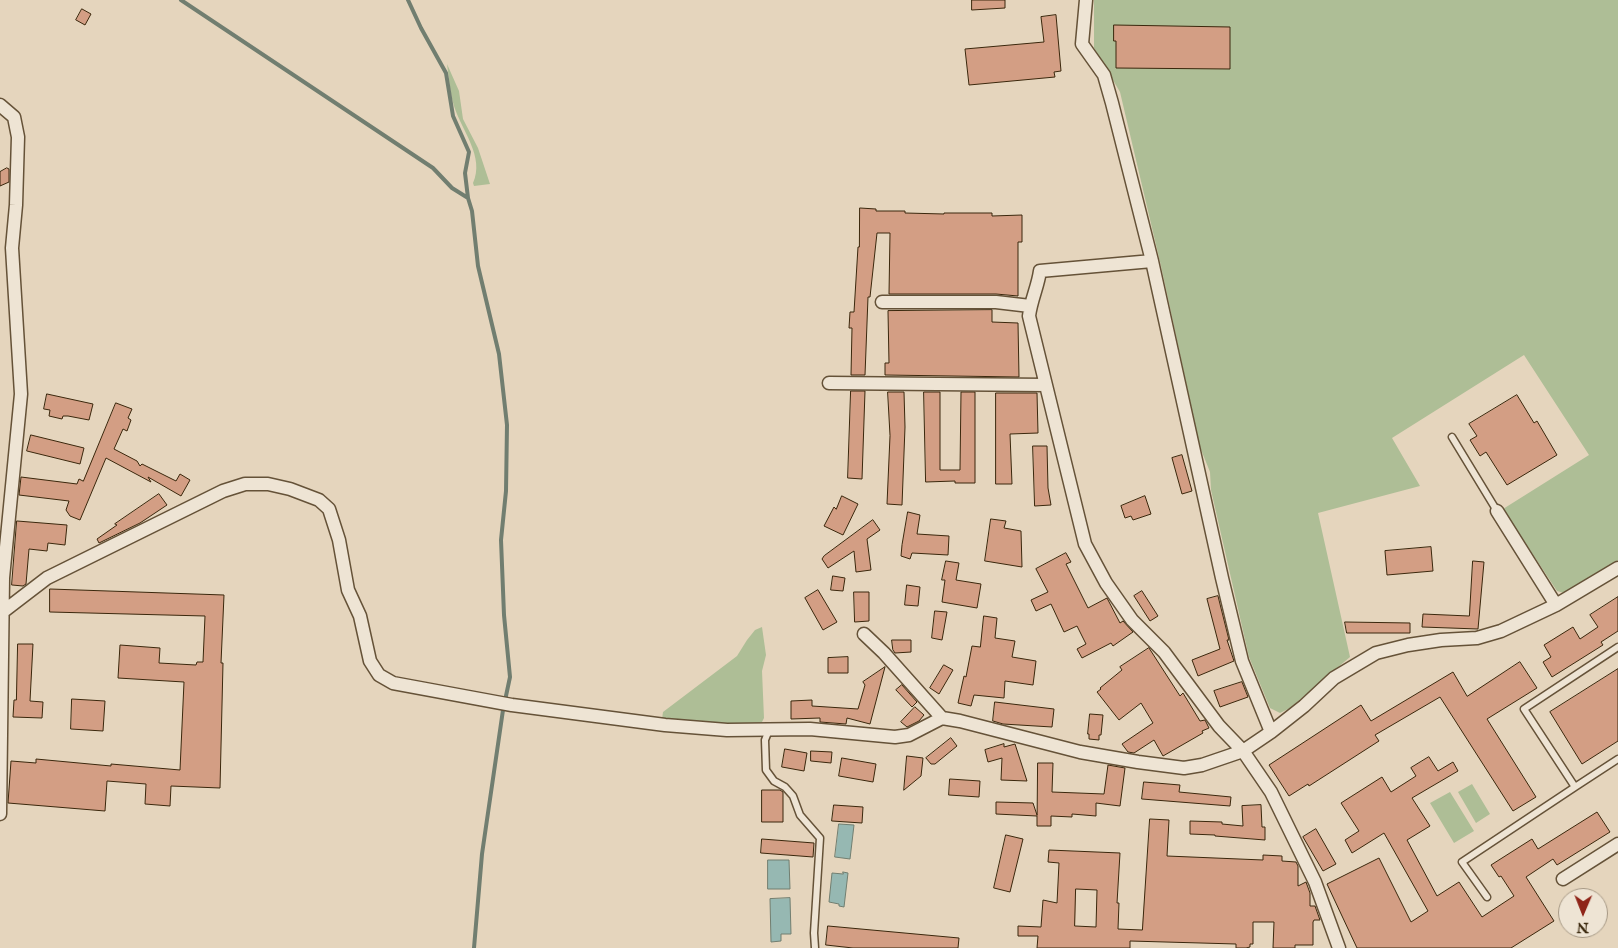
<!DOCTYPE html>
<style>
body{margin:0}
#map{position:relative;width:1618px;height:948px;overflow:hidden;background:#e5d5bd;font-family:"IM FELL English",serif}
canvas{display:block}
.north{position:absolute;left:1558px;top:888px;width:50px;height:50px;box-sizing:border-box;background:#eee4d4;border:1px solid #a69884;border-radius:50%;rotate:181deg;font-size:14px;font-weight:700;line-height:20px;text-align:center;color:#3a270c}
.north::after{content:'';display:block;margin:auto;width:18px;height:22px;background:#8f2418;clip-path:polygon(50% 0,100% 100%,50% 72%,0 100%)}
</style>
<div id="map">
<canvas width="1618" height="948"></canvas>
<div class="north">N</div>
</div>
<script>
const ctx = document.querySelector('canvas').getContext('2d');
ctx.lineJoin = 'round';
function fillPath(path, color) { ctx.fillStyle = color; ctx.fill(path, 'evenodd'); }
function trace(path, color, width, dash) { ctx.strokeStyle = color; ctx.lineWidth = width; ctx.lineCap = dash ? 'butt' : 'round'; ctx.setLineDash(dash || []); ctx.stroke(path); }
const green = new Path2D(`
 M1094,0H1618V560L1564,593L1557,591L1503,509L1589,455L1524,355L1392,438L1420,486L1318,513L1350,657L1290,708L1280,713L1270,708L1249,657L1211,490L1210,472L1200,447L1161,266L1120,92L1094,48Z
 M447,64L459,91L463,119L478,148L490,184L474,186L473,183C485,157 462,131 454,106C450,93 449,78 447,64Z
 M762,627L766,655L762,671L764,718L762,722C729,732 695,723 662,719L663,712L737,656L747,640L755,630Z
 M1472,784L1490,814L1476,823L1458,792Z
 M1450,792L1474,831L1454,843L1430,803Z`);
const water = new Path2D(`
 M839,824L854,825L850,859L835,857Z
 M768,860H789L790,889H768Z
 M843,872L848,873L844,907L839,906V904L829,902L832,873L843,874Z
 M790,898L791,934H781V941L771,942L770,899Z`);
const stream = new Path2D(`
 M181,0L433,168L452,188L468,198
 M408,0L421,28L446,73L453,116L469,152L465,173L468,198L472,211L478,266L499,354L507,425L506,491L501,540L504,615L510,677L503,710L482,854L474,948`);
const building = new Path2D(`
 M972,0H1005V8L972,10Z
 M82,9L91,14L85,25L76,20Z
 M1056,15L1061,71L1054,72L1055,77L969,85L965,49L1044,42L1041,17Z
 M1114,25L1230,27V69L1116,68V41H1114Z
 M7,168L9,169V182L0,186V172Z
 M860,208L876,209V211H905V213L944,214V213H992V216L1022,215V242H1018V296L996,294H889L890,233H877L870,297H868L865,375H851L852,328H849L850,312H854L858,247H859Z
 M992,310V322L1018,323L1019,377L885,375V363H889L888,311Z
 M851,391H865L862,479L848,478Z
 M888,392H904L905,427L902,505L887,504L890,436Z
 M924,392H940V470H960L961,392H975V483H955V481L926,482Z
 M996,393H1037L1038,433L1010,434L1012,484H996Z
 M47,394L93,404L89,420L68,416H63L62,419L49,416L50,410L44,409Z
 M1517,395L1534,423L1537,421L1557,455L1507,485L1486,452L1480,456L1470,440L1477,436L1469,424Z
 M116,403L132,409L128,418L131,420L127,431L123,429L114,449L137,461L140,466L142,464L176,481L180,474L190,480L181,496L148,477L151,482L106,458L80,520L70,516L66,510L69,501L19,495L21,477L77,484L79,479L83,481Z
 M31,435L84,448L80,464L27,451Z
 M1033,446H1047L1048,488L1051,505L1035,506Z
 M1182,455L1192,491L1182,494L1172,458Z
 M159,494L167,505L140,523L99,543L97,539L117,525L115,524Z
 M842,496L858,504L843,535L824,526L834,507L836,509Z
 M1145,496L1151,514L1133,520L1131,516L1125,518L1121,506Z
 M908,512L920,515L917,534L949,536L948,555L912,553L910,559L901,556L902,545Z
 M991,519L1006,521L1004,528L1021,531L1022,567L985,561Z
 M873,520L880,530L867,539L871,570L856,572L854,551L828,568L822,559L824,556Z
 M17,521L67,525L65,545L48,543L47,551L29,549L26,584L23,586L12,585Z
 M1431,547L1433,571L1387,575L1385,551Z
 M1066,553L1071,562L1066,564L1088,608L1107,598L1120,623L1123,621L1133,632L1113,646L1111,643L1082,658L1077,649L1086,644L1077,626L1064,632L1051,604L1036,611L1031,600L1048,592L1036,569Z
 M946,561L959,563L956,580L981,584L977,608L942,602L945,580H942Z
 M1473,561L1484,562L1478,629L1422,627L1423,614L1469,616Z
 M833,576L845,578L843,591L831,590Z
 M907,585L920,587L918,606L905,605Z
 M50,589L224,595L221,663H223L220,788L171,786L170,806L145,804L146,784L107,781L105,811L8,803L11,761L36,763V759L111,766V764L180,770L184,682L118,678L120,645L160,648L159,663L196,665L197,662H203L205,616L50,612Z
 M818,590L837,622L823,630L805,598Z
 M1142,591L1158,616L1150,621L1134,596Z
 M854,592H869V621L855,622Z
 M1218,596L1229,640H1227L1234,661L1198,676L1192,660L1220,649L1207,599Z
 M1618,597V631L1601,642L1603,645L1552,677L1543,662L1551,657L1544,645L1573,627L1580,639L1598,627L1590,615Z
 M935,611L947,612L942,640L932,638Z
 M984,616L997,618L995,638L1015,641L1012,657L1036,661L1033,685L1005,681L1004,698L974,695L971,706L958,703L964,676L966,677L972,646L980,647Z
 M1345,622L1410,623V633H1347Z
 M892,640H911V652L895,653L893,650Z
 M18,644H33L30,701L43,702L42,718L13,717L14,700H16Z
 M1149,648L1180,696L1183,693L1200,721L1205,720L1209,728L1202,731L1203,733L1163,756L1154,740L1134,753L1128,752L1122,744L1153,723L1141,703L1119,720L1097,692L1101,689L1100,688L1122,670L1120,667Z
 M848,657V673H828V658Z
 M1520,662L1537,688L1487,719L1536,797L1513,811L1440,697L1375,735L1379,741L1309,786L1308,784L1289,796L1269,765L1361,705L1371,721L1453,672L1467,696Z
 M944,665L953,670L939,694L930,688Z
 M885,667L870,724L847,718L846,724L820,722V718L791,719V701L812,700V706L858,709L865,685L863,682Z
 M1618,669V741L1582,764L1550,712Z
 M1242,682L1248,697L1220,707L1214,691Z
 M902,685L917,702L912,707L896,690Z
 M72,699L105,701L103,731L71,729Z
 M995,702L1054,709L1052,727L1003,724L993,721Z
 M915,707L924,715L919,721L907,727L901,722Z
 M1090,714L1103,715L1101,735H1099V740L1089,739V734H1088Z
 M951,738L957,746L935,764H931L926,758Z
 M1004,744V747L1015,744L1027,781L1001,780L1002,758L988,762L985,750Z
 M785,749L807,753L804,771L782,767Z
 M811,751L832,752L831,763L811,761Z
 M907,756L923,758L921,776L904,790Z
 M1429,757L1438,771L1453,762L1458,771L1412,798L1430,826L1407,840L1437,896L1459,882L1482,917L1514,896L1501,876L1499,877L1491,865L1532,839L1538,849L1597,812L1610,832L1557,865L1553,859L1526,877L1554,921L1511,948H1357L1327,884L1379,858L1411,922L1428,911L1384,833L1352,853L1345,840L1359,831L1341,803L1382,777L1391,792L1416,776L1411,768Z
 M842,758L876,764L873,782L839,776Z
 M1038,763H1053L1052,792L1104,794L1108,765L1125,768L1120,806L1096,803V816L1072,814V817L1051,816V826H1037V816L996,814V802L1033,803L1037,815Z
 M950,779L980,781L979,797L949,795Z
 M1144,782L1180,785L1179,792L1231,797L1230,806L1142,799Z
 M762,790H780L783,792V822H762Z
 M834,805L863,807L862,823L832,821Z
 M1261,805L1262,827H1265V840L1215,836V835L1190,834V821L1222,822V824L1243,826L1242,806Z
 M1150,819L1169,820L1167,856L1263,860V855L1282,856V861L1296,862L1298,866V886L1306,882L1310,893V906H1315L1320,920H1314L1313,922V945H1295V948H1273L1274,922H1253V944H1250V947L1246,948H1236V944L1130,941V948H1037L1038,936H1018V926L1041,927L1043,900L1057,903L1059,863L1048,862L1049,850L1120,853L1117,903H1119L1118,929L1142,930ZM1076,889L1097,890L1096,927L1075,926Z
 M1316,829L1336,864L1323,871L1303,837Z
 M1006,835L1023,839L1010,892L994,888Z
 M762,839L814,843L813,857L761,853Z
 M828,926L959,938L958,948H853L826,945Z`);
const service = new Path2D(`
 M1452,437L1497,511
 M1618,647L1524,709L1575,787L1618,759
 M769,730L765,740L766,770L774,781L785,787L793,796L800,815L820,838L814,933L815,948
 M1487,897L1462,862L1575,787`);
const minor = new Path2D(`
 M1086,0L1082,44L1104,75L1112,103L1152,261L1222,578L1242,661L1271,732
 M0,105L14,117L18,137L16,205L12,248L21,394L3,578L0,814
 M1152,261L1040,271C1038,286 1031,300 1029,316L1085,544L1106,583L1132,620L1164,652L1219,726L1243,751L1271,792L1315,882L1339,948
 M882,302H996L1030,306
 M829,383L1046,385
 M1497,511L1556,605
 M0,614L47,578L223,491L245,484H268L290,489L319,500L329,509L339,540L348,590L360,616L370,661L379,675L393,683L512,705L665,725L727,730L810,729L895,737L909,735L942,718L960,721L1080,752L1138,762L1184,768L1202,765L1243,751L1271,732L1304,706L1334,678L1376,653L1408,645L1441,640L1477,638L1501,631L1556,605L1618,568
 M864,634L884,653L942,718
 M1563,879L1618,844`);
fillPath(green, '#aebe96');
fillPath(water, '#96b8b2');
trace(water, '#717e70', 1);
trace(stream, '#717e70', 4);
fillPath(building, '#d39e84');
trace(building, '#3a270c', 1);
trace(service, '#655238', 9);
trace(minor, '#655238', 15);
trace(service, '#eee4d4', 6);
trace(minor, '#eee4d4', 12);
</script>
